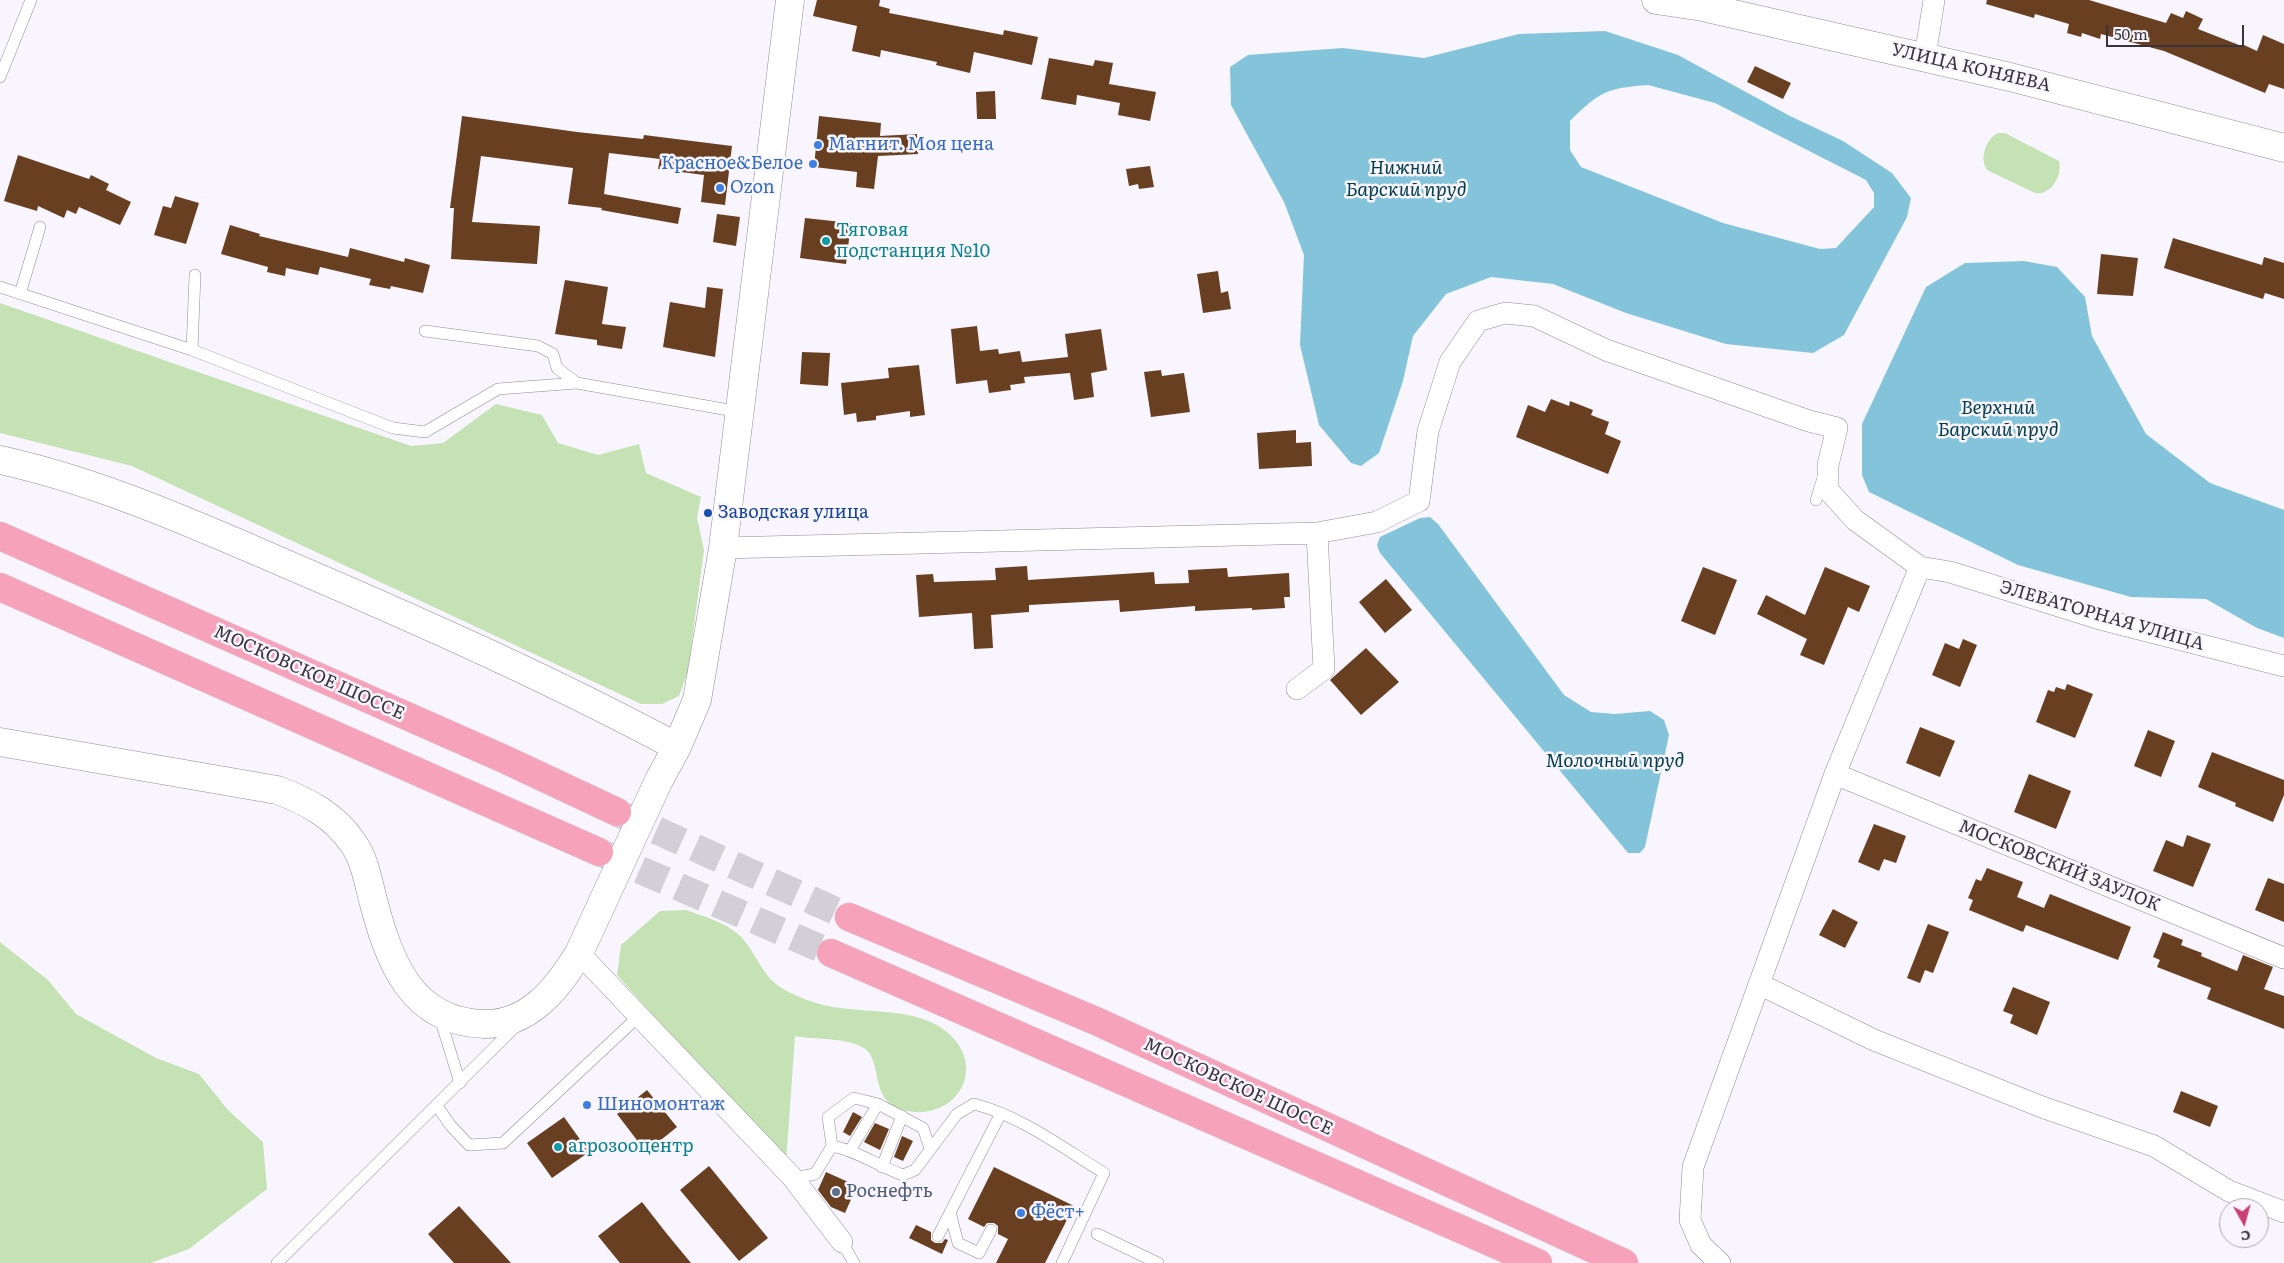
<!DOCTYPE html>
<meta charset="utf-8">
<style>
body{margin:0}
#map{position:relative;width:2284px;height:1263px;overflow:hidden;background:#f9f5fe;font-family:Literata,serif}
canvas{display:block}
.north{position:absolute;left:2219px;top:1198px;width:50px;height:50px;box-sizing:border-box;background:#f9f5fe;border:1px solid #aba8af;border-radius:50%;rotate:173deg;font-size:14px;font-weight:700;line-height:20px;text-align:center;color:#373539}
.north::after{content:'';display:block;margin:auto;width:18px;height:22px;background:#c93e73;clip-path:polygon(50% 0,100% 100%,50% 72%,0 100%)}
.scale{position:absolute;left:2106px;top:25px;width:138px;height:22px;box-sizing:border-box;border:2px solid #373539;border-top:0;padding-left:6px;font-size:15px;line-height:18px;white-space:nowrap;color:#373539;-webkit-text-stroke:4px #f9f5fe;paint-order:stroke}
</style>
<div id="map">
<canvas width="2284" height="1263"></canvas>
<div class="north">С</div>
<div class="scale">50 m</div>
</div>
<script>
const ctx = document.querySelector('canvas').getContext('2d');
ctx.lineJoin = 'round';
function fillPath(path, color) { ctx.fillStyle = color; ctx.fill(path, 'evenodd'); }
function trace(path, color, width, dash) { ctx.strokeStyle = color; ctx.lineWidth = width; ctx.lineCap = dash ? 'butt' : 'round'; ctx.setLineDash(dash || []); ctx.stroke(path); }
function label(font, color, halo, rows, align = 'center') {
  ctx.font = font + ' Literata,serif'; ctx.lineWidth = 5; ctx.setLineDash([]); ctx.textBaseline = 'middle'; ctx.strokeStyle = halo; ctx.fillStyle = color; for (const [text, x, y, turn = 0] of rows) {
    ctx.save(); ctx.translate(x, y); ctx.rotate((+turn || 0) * Math.PI / 180); ctx.textAlign = isNaN(turn) ? turn : align; if (halo) ctx.strokeText(text, 0, 0); ctx.fillText(text, 0, 0); ctx.restore();
  }
}
const green = new Path2D(`
 M1998,133H2005L2059,161C2063,175 2051,196 2035,193L1987,170C1979,158 1986,139 1998,133Z
 M0,303L411,446L443,443L496,404L542,415L558,443L598,455L639,444L646,473L701,497L697,518L704,550L688,671L679,696L662,704H641L132,466L0,433Z
 M686,910C705,917 729,923 743,939C755,953 762,973 776,984C784,991 798,996 807,1000C848,1017 907,1003 943,1029C989,1062 961,1121 906,1111C866,1102 885,1058 862,1047C842,1037 817,1040 795,1036L786,1163L617,975L621,945L660,911Z
 M0,942L48,980L76,1014L156,1058L199,1074L228,1110L263,1142L267,1189L189,1249L151,1263H0Z`);
const water = new Path2D(`
 M1605,31L1678,55L1790,116L1843,141L1892,173L1911,198L1907,217L1844,335L1813,353L1726,344L1626,313L1553,284L1491,277L1446,294L1413,336L1403,381L1379,453L1361,466L1351,463L1319,425L1300,345L1304,255L1284,202L1231,105L1230,67L1248,55L1343,48L1424,58L1519,34ZM1648,85L1715,103L1866,180L1874,193V207L1836,248L1820,249L1723,223L1581,167L1570,150V121C1599,92 1607,88 1648,85Z
 M2024,261L2057,267L2085,297L2092,336L2146,434L2210,483L2284,510V638L2257,628L2206,599L2131,597L2018,565L1869,492L1862,475V424L1926,287L1965,263Z
 M1430,517L1438,524L1564,695L1591,712L1615,714L1650,711L1664,720L1669,735L1645,847L1640,853H1628L1380,553L1377,545L1380,537L1420,518Z`);
const building = new Path2D(`
 M817,0H880L879,6L890,9L889,13L1003,35L1004,30L1038,37L1032,65L974,52L970,73L936,65L937,62L881,50L880,57L852,51L857,26L813,16Z
 M1987,0H2089L2166,23L2171,13L2183,18L2186,11L2203,19L2198,29L2244,47V45L2257,51L2263,35L2284,44V89L2269,84L2265,93L2164,51L2101,34L2100,39L2082,33L2081,37L2067,33L2069,24L2035,14L2034,18L1986,4Z
 M1049,58L1093,66L1095,60L1113,63L1109,84L1156,92L1150,121L1118,115L1120,103L1077,95L1076,105L1041,99Z
 M1755,66L1791,83L1783,99L1747,82Z
 M995,91L996,119H977L976,92Z
 M462,116L577,132L643,139L644,135L732,146L725,205L701,202L704,175L658,169L660,159L609,153L604,194L681,208L678,224L601,210L602,208L568,204L573,168L481,156L472,222L540,226L537,264L451,259L454,208H450Z
 M819,116L881,123L880,136L917,134L918,154L878,156L874,189L856,187L857,172L814,167Z
 M18,155L89,179L91,175L109,184L106,190L131,202L120,225L79,207L76,214L67,210L64,218L38,206L37,211L4,201Z
 M1150,166L1154,187L1139,189L1138,184L1129,186L1126,169Z
 M175,196L199,203L186,244L154,235L163,206L171,208Z
 M717,214L740,217L736,246L713,242Z
 M805,218L851,223L846,264L800,258Z
 M230,225L260,234L259,236L348,257L350,248L404,262L405,258L430,265L423,293L391,286L390,289L369,285L371,279L320,267L318,275L286,268L285,276L267,272L268,267L221,254Z
 M2173,238L2262,265L2264,257L2284,263V299L2265,293L2263,299L2164,268Z
 M2101,254L2138,258L2133,296L2097,294Z
 M1218,271L1221,293L1228,291L1231,309L1203,313L1197,274Z
 M565,280L608,287L602,324L626,327L622,349L597,345V340L555,334Z
 M707,287L723,289L715,357L663,347L670,302L705,308Z
 M977,326L980,351L998,349L999,354L1020,351L1022,362L1068,357L1065,334L1101,329L1107,370L1091,373L1094,397L1074,400L1070,373L1024,377L1025,383L1010,385L1011,390L989,393L987,380L956,384L951,329Z
 M802,352L830,353L828,386L800,384Z
 M919,365L925,415L910,417V411L876,416V420L857,422L856,413L844,415L841,383L889,378L888,368Z
 M1161,370L1162,376L1184,373L1190,412L1151,417L1144,372Z
 M1551,399L1569,406L1570,401L1593,410L1591,415L1609,422L1605,434L1621,441L1608,474L1516,437L1528,405L1545,412Z
 M1296,430V443L1311,442L1312,466L1259,469L1257,433Z
 M1027,566L1028,580L1154,572L1155,584L1189,583L1188,570L1227,568L1228,577L1289,573L1290,597H1284L1285,608L1252,610V608L1195,611V606L1120,612L1119,600L1029,605V612L991,615L993,648L974,649L972,613L919,617L916,575L933,574L934,582L996,580L995,568Z
 M1703,567L1737,580L1715,635L1681,621Z
 M1825,567L1870,586L1859,612L1848,607L1824,665L1800,655L1807,639L1757,614L1766,595L1805,615Z
 M1386,579L1412,610L1385,633L1359,602Z
 M1963,639L1977,645L1960,687L1932,675L1945,643L1959,649Z
 M1366,648L1399,682L1361,715L1330,680Z
 M2067,684L2093,694L2075,738L2036,722L2048,690L2054,692L2056,687L2065,690Z
 M1920,727L1955,741L1940,777L1906,763Z
 M2148,730L2175,741L2161,777L2134,766Z
 M2212,752L2284,780V795L2273,822L2235,806L2236,803L2198,787Z
 M2029,774L2071,791L2056,829L2014,812Z
 M1874,824L1906,836L1896,863L1884,859L1879,871L1858,862Z
 M2187,835L2211,844L2193,887L2153,871L2166,840L2183,847Z
 M1987,868L2023,882L2017,897L2044,908L2050,894L2131,927L2118,960L2026,925L2023,932L1969,910L1973,900L1968,898L1976,879L1981,881Z
 M2268,878L2284,884V922L2255,910Z
 M1833,909L1858,922L1845,948L1819,935Z
 M1928,924L1949,932L1933,973L1925,970L1920,983L1907,978Z
 M2163,932L2183,940L2181,945L2202,953L2201,956L2237,971L2243,955L2273,967L2264,989L2284,996V1029L2207,999L2211,988L2157,967L2160,960L2153,957Z
 M2013,987L2050,1002L2037,1035L2010,1023L2013,1015L2003,1011Z
 M647,1090L677,1127L646,1152L617,1114Z
 M2181,1091L2218,1106L2210,1127L2173,1112Z
 M853,1112L862,1117L850,1136L843,1132Z
 M564,1117L589,1152L552,1178L527,1143Z
 M875,1123L889,1129L880,1150L864,1142Z
 M902,1136L913,1141L903,1161L894,1157Z
 M709,1166L768,1238L739,1261L680,1190Z
 M994,1167L1074,1206L1045,1263H996L1008,1239L998,1234V1226L994,1223H987L984,1227L968,1219Z
 M826,1172L857,1186L845,1213L831,1207L818,1190Z
 M642,1202L667,1234L691,1263H620L598,1236Z
 M459,1206L511,1263H454L428,1234Z
 M916,1225L931,1232V1240L935,1243H942L945,1239L948,1240L942,1254L909,1238Z`);
const trunkTunnel = new Path2D(`
 M618,813L849,917
 M601,853L831,953`);
const service = new Path2D(`
 M0,77L31,0
 M0,287L192,350L393,428L425,432L498,389L577,383L740,412
 M20,294L40,227
 M425,331L538,346L553,354L557,368L577,383
 M192,350L195,275
 M1816,500L1823,478
 M439,1015L460,1083
 M437,1106L451,1126L469,1145L503,1143L640,1015
 M832,1146C858,1151 878,1166 903,1175L915,1170L957,1114L974,1104C1021,1116 1063,1148 1104,1173L1062,1263
 M851,1149L878,1104
 M882,1167L902,1116
 M793,1178L815,1174L832,1146L828,1117L854,1098L878,1104L923,1128L930,1148
 M950,1212L958,1243L979,1253L991,1230
 M1097,1234L1158,1263
 M938,1236L1001,1113
 M842,1242L854,1263
 M277,1263L517,1025`);
const minor = new Path2D(`
 M1925,57L1934,0
 M723,548L1317,533L1377,522L1419,501L1428,431L1450,362L1478,321L1505,313L1534,316L1606,350L1809,421L1837,428L1828,465V490L1855,520L1920,567L1835,774L1693,1167L1690,1220L1701,1245L1720,1263
 M1920,567L1950,572L2100,619L2284,666
 M1297,689L1324,669L1317,533
 M1835,774L2284,958
 M579,953L793,1178L842,1242
 M1759,984L1874,1040L2042,1107L2154,1146L2229,1191L2284,1212`);
const tertiary = new Path2D(`
 M1656,0L1703,7L2010,77L2284,148
 M0,460C104,483 200,527 298,569C426,624 554,681 677,747
 M0,742L277,790C307,801 335,816 353,843C365,860 368,881 373,900C389,961 411,1022 484,1024C529,1025 558,988 579,953L659,780L677,747L697,700L723,548L790,0`);
const trunk = new Path2D(`
 M0,536L504,759L617,812
 M0,587L599,852
 M849,917L1096,1021L1624,1263
 M831,953L1538,1263`);
const markers = [
 [818,145,5,"#3f7fe0"],
 [813,164,5,"#3f7fe0"],
 [720,188,5,"#3f7fe0"],
 [826,241,5,"#0f9aa8"],
 [708,513,5,"#1a4fb4"],
 [587,1105,5,"#3f7fe0"],
 [558,1147,5,"#0f9aa8"],
 [836,1192,5,"#5c6f8a"],
 [1021,1213,5,"#3f7fe0"]
];
const streetNames = [
 ["УЛИЦА КОНЯЕВА",1971,68,13],
 ["ЭЛЕВАТОРНАЯ УЛИЦА",2102,616,16],
 ["МОСКОВСКОЕ ШОССЕ",309,673,24],
 ["МОСКОВСКИЙ ЗАУЛОК",2059,866,22],
 ["МОСКОВСКОЕ ШОССЕ",1238,1087,25]
];
const shopNames = [
 ["Магнит. Моя цена",828,145],
 ["Красное&Белое",803,164,"right"],
 ["Ozon",730,188],
 ["Шиномонтаж",597,1105],
 ["Фёст+",1031,1213]
];
const cultureNames = [
 ["Тяговая",836,231],
 ["подстанция №10",836,252],
 ["агрозооцентр",568,1147]
];
const transitNames = [
 ["Заводская улица",718,513]
];
const serviceNames = [
 ["Роснефть",846,1192]
];
const waterNames = [
 ["Нижний",1406,168],
 ["Барский пруд",1406,190],
 ["Верхний",1998,408],
 ["Барский пруд",1998,430],
 ["Молочный пруд",1615,761]
];
fillPath(green, '#c5e2b5');
fillPath(water, '#84c4da');
fillPath(building, '#684021');
trace(trunkTunnel, '#d2cfd7', 28, [28, 14]);
trace(service, '#908b95', 12);
trace(minor, '#908b95', 22);
trace(tertiary, '#908b95', 29);
trace(trunk, '#d7d7d7', 29);
trace(service, '#fff', 11);
trace(minor, '#fff', 21);
trace(tertiary, '#fff', 28);
trace(trunk, '#f6a2bb', 28);
for (const [x, y, r, color] of markers) { const dot = new Path2D(); dot.arc(x, y, r, 0, 2 * Math.PI); ctx.fillStyle = color; ctx.fill(dot); trace(dot, '#f9f5fe', 2); }
label('18px', '#373539', '#f9f5fe', streetNames);
label('18px', '#366cbe', '#f9f5fe', shopNames, 'left');
label('18px', '#0d838f', '#f9f5fe', cultureNames, 'left');
label('18px', '#164399', '#f9f5fe', transitNames, 'left');
label('18px', '#4e5e75', '#f9f5fe', serviceNames, 'left');
label('italic 19px', '#013d4d', '#f9f5fe', waterNames);
</script>
